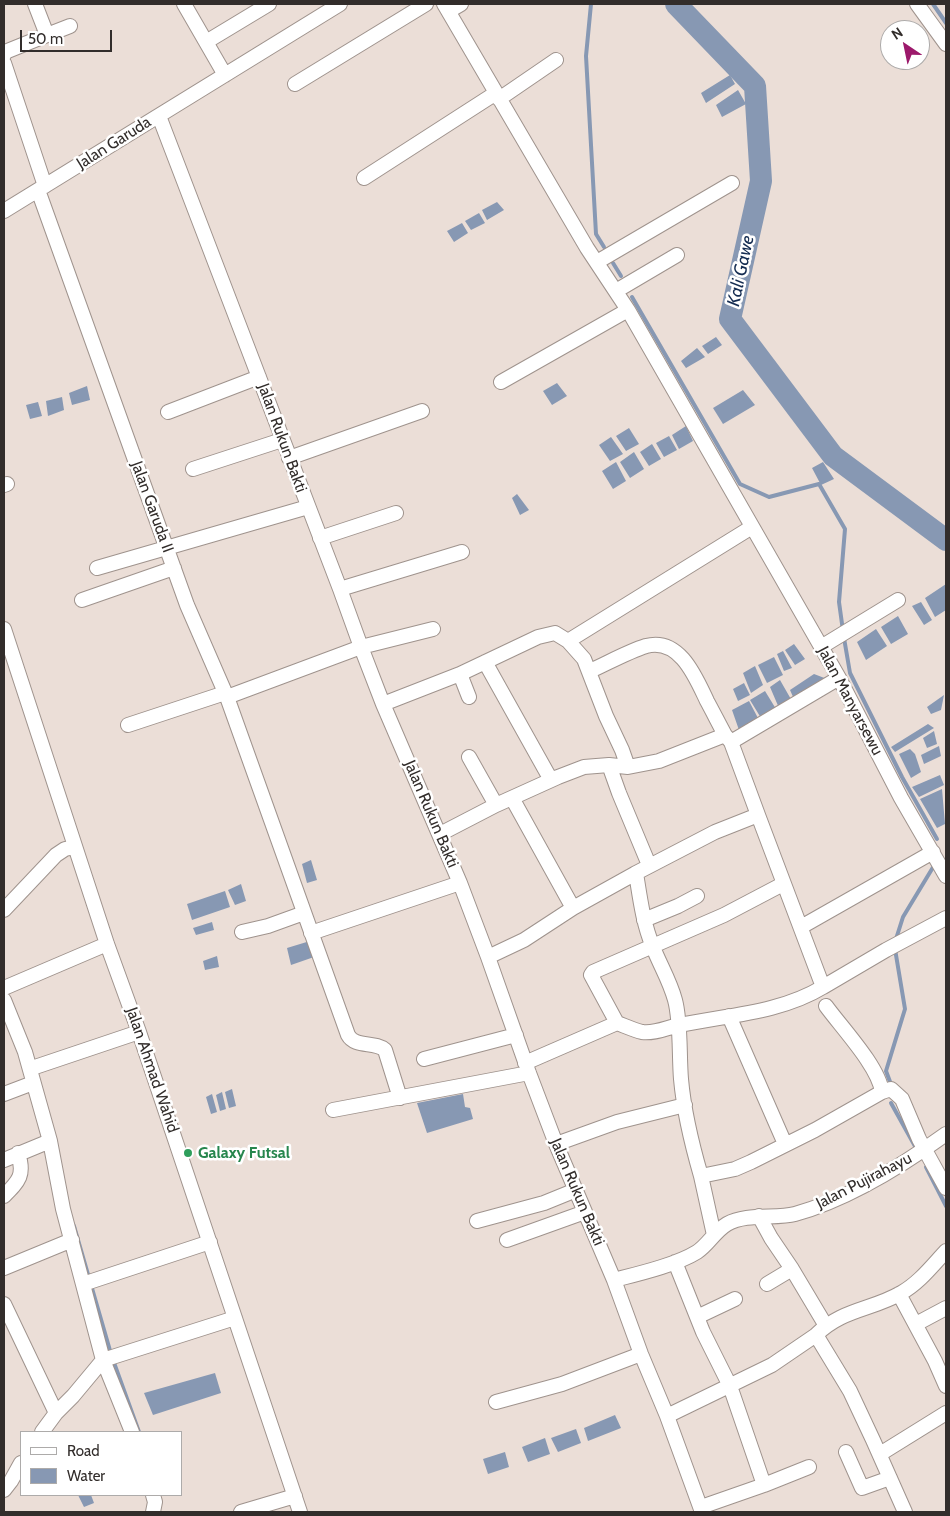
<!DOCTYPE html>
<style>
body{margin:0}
#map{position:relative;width:950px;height:1516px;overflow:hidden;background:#ebded7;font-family:Cabin,sans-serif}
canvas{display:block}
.frame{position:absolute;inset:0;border:5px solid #322d2b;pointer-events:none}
.legend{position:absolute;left:20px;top:1431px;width:162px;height:65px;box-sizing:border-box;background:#fff;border:1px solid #adabaa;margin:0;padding:6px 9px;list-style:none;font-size:15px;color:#322d2b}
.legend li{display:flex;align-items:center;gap:10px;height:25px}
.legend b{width:25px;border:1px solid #adabaa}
.north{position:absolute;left:880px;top:20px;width:50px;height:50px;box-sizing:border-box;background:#fff;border:1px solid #adabaa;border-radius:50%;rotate:326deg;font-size:14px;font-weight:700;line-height:20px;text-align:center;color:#322d2b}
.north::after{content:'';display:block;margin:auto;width:18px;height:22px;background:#9c196b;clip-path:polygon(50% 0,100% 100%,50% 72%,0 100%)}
.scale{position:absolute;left:20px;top:30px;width:92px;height:22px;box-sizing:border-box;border:2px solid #322d2b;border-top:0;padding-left:6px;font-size:15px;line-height:18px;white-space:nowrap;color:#322d2b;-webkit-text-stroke:4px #fff;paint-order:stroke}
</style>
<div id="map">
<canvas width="950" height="1516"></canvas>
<div class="frame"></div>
<ul class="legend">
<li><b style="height:6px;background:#fff"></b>Road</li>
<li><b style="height:14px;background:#8798b3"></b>Water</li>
</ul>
<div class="north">N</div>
<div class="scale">50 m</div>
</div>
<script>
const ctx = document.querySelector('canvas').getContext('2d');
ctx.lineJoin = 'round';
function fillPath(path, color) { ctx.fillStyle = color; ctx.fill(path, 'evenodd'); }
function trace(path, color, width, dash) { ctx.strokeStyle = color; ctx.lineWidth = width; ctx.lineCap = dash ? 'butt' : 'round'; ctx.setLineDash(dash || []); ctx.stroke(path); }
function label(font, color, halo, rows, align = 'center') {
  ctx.font = font + ' Cabin,sans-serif'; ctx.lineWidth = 5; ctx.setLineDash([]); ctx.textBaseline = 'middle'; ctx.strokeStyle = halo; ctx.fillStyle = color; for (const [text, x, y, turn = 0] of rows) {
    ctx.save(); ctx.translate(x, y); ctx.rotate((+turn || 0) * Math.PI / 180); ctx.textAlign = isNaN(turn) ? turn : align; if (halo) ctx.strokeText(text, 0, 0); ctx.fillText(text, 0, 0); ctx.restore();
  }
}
const water = new Path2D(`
 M730,75L735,84L706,103L701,93Z
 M738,90L746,104L722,117L716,105Z
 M497,202L504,210L487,220L482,210Z
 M479,213L485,223L471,230L465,221Z
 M462,223L468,233L454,242L447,231Z
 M716,337L722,345L708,354L702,346Z
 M697,348L705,357L686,368L681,361Z
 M557,383L567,396L552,405L543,391Z
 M87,386L90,400L72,405L69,393Z
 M743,390L755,405L723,424L713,408Z
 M62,397L64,410L48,416L46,401Z
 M38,402L42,416L30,419L26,405Z
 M686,426L693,441L679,449L672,435Z
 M629,428L639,444L626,451L616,436Z
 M669,436L677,450L664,457L656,443Z
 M611,437L623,454L610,461L599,445Z
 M652,444L661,459L649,466L640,452Z
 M634,452L644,469L630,478L620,462Z
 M616,462L626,481L613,489L602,471Z
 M823,462L834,479L821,485L812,468Z
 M517,494L529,510L520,515L512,498Z
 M946,584V610L935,617L925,598Z
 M921,602L932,620L924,625L912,606Z
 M898,616L908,634L891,644L881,627Z
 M876,629L887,646L866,660L857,642Z
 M794,644L805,659L795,665L785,650Z
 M783,651L792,668L784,671L777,654Z
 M774,657L783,675L767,683L758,665Z
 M755,666L763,685L751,693L743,673Z
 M814,674L827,679L794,699L790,690Z
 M780,680L792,701L779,708L770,687Z
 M744,683L750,695L738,701L733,689Z
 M765,691L776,709L761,718L750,700Z
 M944,695L941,710L931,714L927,707Z
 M749,701L759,720L739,730L732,710Z
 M928,724L934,728L895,752L891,747Z
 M934,731L937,744L927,748L923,738Z
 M939,746L941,756L924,764L921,755Z
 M910,749L915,754L921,772L911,778L899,754Z
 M940,775L944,785L919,797L912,787Z
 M942,789L945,824L937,828L920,799Z
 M311,860L317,880L307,883L302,864Z
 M241,884L246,901L235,905L228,890Z
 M225,891L230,907L192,920L187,904Z
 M212,922L214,930L196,935L193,928Z
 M310,941L314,957L291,965L287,948Z
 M217,956L219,967L205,970L203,961Z
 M232,1089L236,1106L229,1108L225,1092Z
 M222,1092L226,1109L220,1111L216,1095Z
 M212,1094L217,1112L211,1114L206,1097Z
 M463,1094L465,1107L470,1108L473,1119L427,1133L417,1103Z
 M215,1373L221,1393L153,1415L144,1393Z
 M615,1415L621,1428L588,1441L584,1428Z
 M576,1429L581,1443L558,1452L551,1438Z
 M545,1438L550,1454L528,1462L522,1447Z
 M505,1452L509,1467L488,1474L483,1459Z
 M78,1495H91L94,1503L84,1507Z`);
const stream = new Path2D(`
 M591,4L586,56L596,234L604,247
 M933,4L946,23
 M613,263L621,276
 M632,297L740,484L769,497L819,484L845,529L839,602L843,631
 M844,638L850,673L902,777L937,839
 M896,939L903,917L935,864
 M892,1087L886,1071L905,1009L895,949
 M891,1103L916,1148
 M926,1167L946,1206
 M74,1226L111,1354
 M113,1360L139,1432`);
const river = new Path2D(`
 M676,4L755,86L761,181L730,319L833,456L946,540`);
const minor = new Path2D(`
 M184,4L225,75
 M444,4L587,248L628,310L839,678L901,798L946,876
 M917,4L946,44
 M449,11L461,4
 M47,35L70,26
 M206,42L269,4
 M4,55L5,52L47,35L35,4
 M4,63L45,186
 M295,84L426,4
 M499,99L556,60
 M159,116L340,589L361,647L383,704L460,883L488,957L529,1073L556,1144L614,1280L641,1354L667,1416L702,1512
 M364,178L496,93
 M38,190L187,605L227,697L348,1035C355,1048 375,1041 385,1050L400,1098
 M4,211L340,4
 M597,262L732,183
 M616,291L677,255
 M501,382L628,310
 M168,412L259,377
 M289,458L422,411
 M193,469L282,440
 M4,485L7,484
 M320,538L396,513
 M97,568L308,507
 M340,589L462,552
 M82,600L174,568
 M4,629L107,944L139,1032L300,1512
 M568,641L752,527
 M821,647L898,600
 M485,662L551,780
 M590,671C608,663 627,652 646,646C680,637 696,678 707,701C713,712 719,724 725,735
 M460,674L469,697
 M227,697L361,647L433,629
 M383,704L460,674L538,637L555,633L568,641L584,659L606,716L622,750L628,767L609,765L584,767L558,777L496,805L440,834
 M128,725L225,693
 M731,742L839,678
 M469,757L496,805
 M609,765L619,793L649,865
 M628,767L659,761L725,735L731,742L758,815
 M512,798L573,908
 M4,910L56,855L65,849L75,847
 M644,920L678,906L697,896
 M801,927L933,852
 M242,932L268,926L304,913
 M311,933L460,883
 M488,957L524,940L573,908L636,873
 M823,987L886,950L946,918
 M4,988L107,944
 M4,1000L25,1052L50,1141
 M826,1006C842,1028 879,1067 882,1092
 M729,1016L785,1144
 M424,1059L516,1035
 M525,1063L617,1023
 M35,1067L139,1032
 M4,1094L33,1083
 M333,1110L529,1073
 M556,1144L617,1122L685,1105
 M4,1160L50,1141L63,1209L103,1360L235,1318
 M701,1176C692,1145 684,1113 681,1079C679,1055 681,1022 675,1000C670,981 660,965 653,947C643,923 640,898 636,873L715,832L758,815L823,987C780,1013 728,1015 680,1025C668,1027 655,1034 642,1032C634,1030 625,1026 617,1023L591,975L593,972L724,915L783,884
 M4,1196C19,1181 25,1175 18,1153
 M759,1216L771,1238L792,1269L826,1326
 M477,1221L544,1203L576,1190
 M714,1235L701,1176L735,1169L751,1162L815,1130L882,1092L891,1089L902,1099L919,1139L946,1188
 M507,1240L585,1212
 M675,1262L703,1332L730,1386L764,1485
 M4,1268L72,1240
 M614,1280C637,1274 676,1265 697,1252C708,1245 715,1231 727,1224C746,1213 776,1219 795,1214C846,1200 903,1165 946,1134
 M83,1284L210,1242
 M767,1284L792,1269
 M899,1294L935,1361L946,1386
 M4,1304L56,1413
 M697,1317L735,1299
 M916,1324L946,1308
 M496,1402L562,1384L641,1354
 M667,1416L772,1365L816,1335
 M42,1432L56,1413L73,1396L103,1360L132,1432
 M846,1452L862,1488L890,1478
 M880,1454L946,1413
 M4,1490L11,1481L21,1463
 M701,1507L764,1485L809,1467
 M153,1512L155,1502L153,1495
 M241,1512L295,1496
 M905,1512L873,1440L850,1391L816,1335C842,1309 872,1310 901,1293C919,1283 932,1266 946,1251`);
const markers = [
 [188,1153,5,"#2e9e5b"]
];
const streetNames = [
 ["Jalan Garuda",114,143,-32],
 ["Jalan Rukun Bakti",282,438,70],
 ["Jalan Garuda II",152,507,70],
 ["Jalan Manyarsewu",850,701,62],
 ["Jalan Rukun Bakti",431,814,67],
 ["Jalan Ahmad Wahid",152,1070,71],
 ["Jalan Pujirahayu",864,1181,-27],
 ["Jalan Rukun Bakti",577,1192,67]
];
const leisureNames = [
 ["Galaxy Futsal",198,1153]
];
const waterNames = [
 ["Kali Gawe",741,271,-78]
];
fillPath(water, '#8798b3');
trace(stream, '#8798b3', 4);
trace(river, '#8798b3', 22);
trace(minor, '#9f938d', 16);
trace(minor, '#fff', 14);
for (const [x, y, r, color] of markers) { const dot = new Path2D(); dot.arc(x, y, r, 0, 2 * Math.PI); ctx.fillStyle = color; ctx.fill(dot); trace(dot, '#fff', 2); }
label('16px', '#322d2b', '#fff', streetNames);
label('bold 16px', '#27864d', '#fff', leisureNames, 'left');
label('italic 18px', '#142c51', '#fff', waterNames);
</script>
